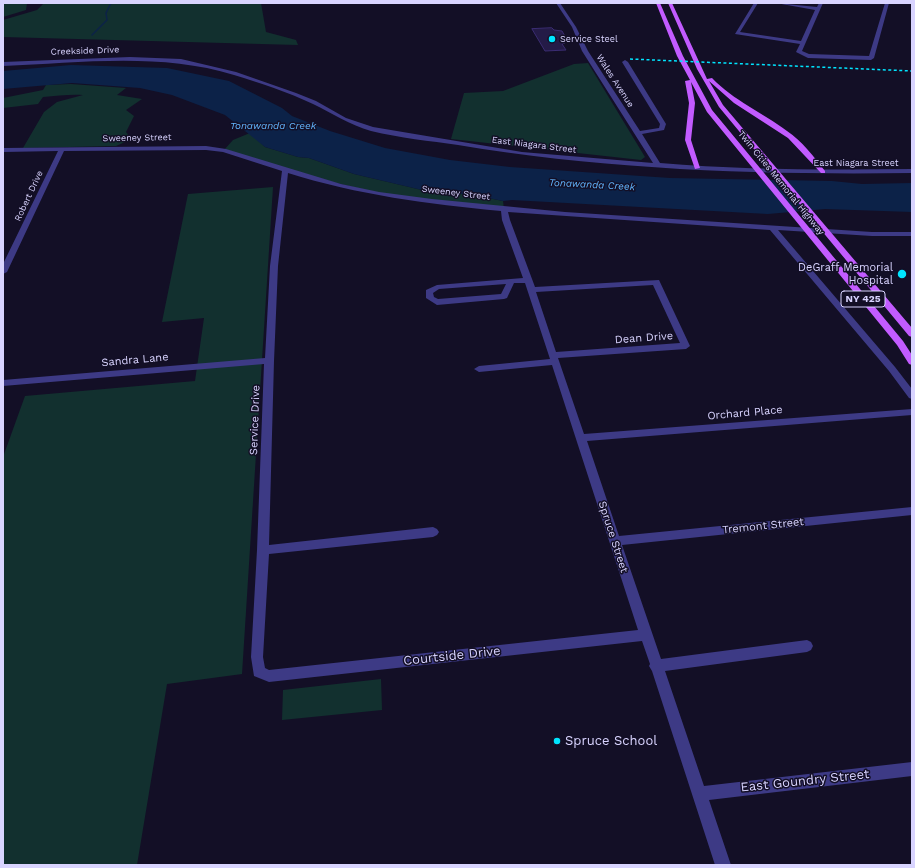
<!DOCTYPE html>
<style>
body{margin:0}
#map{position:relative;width:915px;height:868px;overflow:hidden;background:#130f26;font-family:"Work Sans",sans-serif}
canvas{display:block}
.frame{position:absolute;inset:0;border:4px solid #d9d4ff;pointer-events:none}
</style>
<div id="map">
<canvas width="915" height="868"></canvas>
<div class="frame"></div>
</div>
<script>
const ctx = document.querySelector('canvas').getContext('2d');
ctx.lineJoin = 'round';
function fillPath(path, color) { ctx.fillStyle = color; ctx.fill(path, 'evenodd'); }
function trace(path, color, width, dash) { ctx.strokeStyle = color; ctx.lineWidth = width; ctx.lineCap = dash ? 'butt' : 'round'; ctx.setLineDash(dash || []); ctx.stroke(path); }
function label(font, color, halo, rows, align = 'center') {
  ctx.font = font + ' "Work Sans",sans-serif'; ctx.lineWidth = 3; ctx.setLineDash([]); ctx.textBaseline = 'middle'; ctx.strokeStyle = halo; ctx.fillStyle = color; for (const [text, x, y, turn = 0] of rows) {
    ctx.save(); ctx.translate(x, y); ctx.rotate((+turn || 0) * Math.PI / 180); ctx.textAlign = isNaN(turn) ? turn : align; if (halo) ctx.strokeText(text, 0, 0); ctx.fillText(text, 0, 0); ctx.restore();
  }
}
const green = new Path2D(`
 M3,3H27L26,10L3,17Z
 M44,3H261L266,32L296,40L298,45L3,37V20L37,10Z
 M588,63L645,157L641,160L451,139L464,93L503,91L574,64Z
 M71,84L126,88L117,95L142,99L126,110L134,116L126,132L132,139L116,146L23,148L44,112L57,102L83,95C70,94 57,96 43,97L38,104L3,108V98L43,90L46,85Z
 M250,133L265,147L298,157L309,158L354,174L422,190L474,195L503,201L504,209L378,193L295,173L224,150L233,140Z
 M273,187L242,674L167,684L137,865H3V457L25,396L195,381L204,318L162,322L188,194Z
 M381,679L382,710L282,720L283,690Z`);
const water = new Path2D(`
 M71,65L167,68L229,81L282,108L292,116L330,131L385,148L450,160L510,167L670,178L832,181L862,184L912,183V212L825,209L768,214L512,200L503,201L474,195L422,190L354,174L309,158L298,157L265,147L225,115L172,95L140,88L72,83L3,89V71Z`);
const stream = new Path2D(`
 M188,3H214
 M92,35L107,20L106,13L111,3`);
const building = new Path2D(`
 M552,28L554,30L562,31L567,40H563L565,43L562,44L566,50L545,51L532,29Z`);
const minor = new Path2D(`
 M556,3H560L576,27L588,51L640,131L659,128L660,124L622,62L625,60L628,62L666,124L664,130L642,134L660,163C744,170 828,170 912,169V173C760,175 608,170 458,145C430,141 400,138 371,131C350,125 332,113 313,104C288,92 260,83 234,75C160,52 79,63 3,66V62L130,57L181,59L236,72L296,93L316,101L346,118L373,127L522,152L653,163L582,51L572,27Z
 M754,3H758L740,32L801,41L815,10L776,3L817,7L819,3H823L802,51L809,54L869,56L885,3H889L874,58L871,60L808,58L796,52L800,44L735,34Z
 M206,146L226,149L341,184L379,192L432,199L565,212L872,232H912V236H872L778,230L895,367L912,389V399L909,398L889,371L770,230L508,212L510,220L535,287L659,280L690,346L686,349L558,358L584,434L912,409V415L587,441L619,536L912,507V515L622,545L661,659L807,640L811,642L813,646L811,650L807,652L665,671L704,786L912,762V776L709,800L731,865H715L652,671L649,666L650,664L642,641L269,682L254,676L251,657L257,550L264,364L3,386V380L265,358L270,266L282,171L223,152L206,150L64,151L7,272L3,274V264L58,151L3,152V148ZM288,173C358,195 428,204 501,211L502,220L523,278L437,285L426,290V298L437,305L504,299L507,298L514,283H525L550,359L479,366L474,369L479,372L552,365L638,630L269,670L265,668L263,657L269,554L433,537L437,535L439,532L437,529L433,527L269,545L274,361L278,266ZM506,284L501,294L438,299L434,297L433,293L439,289ZM653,285L680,343L556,352L536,292Z`);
const major = new Path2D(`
 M656,3H660L683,56L712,110L903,341L912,355V365L909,364L897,345L707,112L691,82L695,103L691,140L700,168L695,169L685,140L689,103L685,81L690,80L677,56Z
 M668,3H672L707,79L712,78C734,101 762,112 787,131C802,141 814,157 825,171V173H821L788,138L734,103L709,81L723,105L912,328V337L909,336L719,107L697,69Z`);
const rail = new Path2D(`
 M630,59L912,71`);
const markers = [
 [552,39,4,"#00e5ff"],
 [902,274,5,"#00e5ff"],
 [557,741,4,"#00e5ff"]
];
const farPoinames = [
 ["Service Steel",560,39]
];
const farStreetnames = [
 ["Creekside Drive",85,51,-2],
 ["Wales Avenue",615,81,57],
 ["Sweeney Street",137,138,-1],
 ["East Niagara Street",534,145,7],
 ["East Niagara Street",856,163],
 ["Twin Cities Memorial Highway",781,183,51],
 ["Sweeney Street",456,193,7],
 ["Robert Drive",29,196,-65]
];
const farWaternames = [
 ["Tonawanda Creek",273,126],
 ["Tonawanda Creek",592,185,3]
];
const shields = [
 [863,299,44]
];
const shieldNames = [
 ["NY 425",863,299]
];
const poiNames = [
 ["DeGraff Memorial",893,268],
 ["Hospital",893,281]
];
const streetNames = [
 ["Dean Drive",644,338,-4],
 ["Sandra Lane",135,360,-5],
 ["Orchard Place",745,413,-5],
 ["Service Drive",255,420,-88],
 ["Tremont Street",763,526,-6],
 ["Spruce Street",613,537,72]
];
const nearStreetnames = [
 ["Courtside Drive",452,656,-6],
 ["East Goundry Street",805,781,-6]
];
const nearPoinames = [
 ["Spruce School",565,741]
];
fillPath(green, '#12302f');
fillPath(water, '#0c2248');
trace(stream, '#0c2248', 1.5);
fillPath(building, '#241b47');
trace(building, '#3b2d73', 1);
fillPath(minor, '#3d3a85');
fillPath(major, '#c25bff');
trace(rail, '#00e5ff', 1.5, [3, 2.5]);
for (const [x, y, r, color] of markers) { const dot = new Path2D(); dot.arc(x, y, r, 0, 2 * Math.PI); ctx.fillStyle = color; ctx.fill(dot); trace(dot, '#130f26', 1.5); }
label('9px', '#d9d4ff', '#130f26', farPoinames, 'left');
label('9px', '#d9d4ff', '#130f26', farStreetnames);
label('italic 10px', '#62b6ff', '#130f26', farWaternames);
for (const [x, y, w] of shields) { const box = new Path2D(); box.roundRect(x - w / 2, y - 8, w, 16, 3); ctx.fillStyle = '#130f26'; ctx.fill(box); trace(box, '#d9d4ff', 1); }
label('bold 10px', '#d9d4ff', null, shieldNames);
label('11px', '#d9d4ff', '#130f26', poiNames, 'right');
label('11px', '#d9d4ff', '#130f26', streetNames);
label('13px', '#d9d4ff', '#130f26', nearStreetnames);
label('13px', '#d9d4ff', '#130f26', nearPoinames, 'left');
</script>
